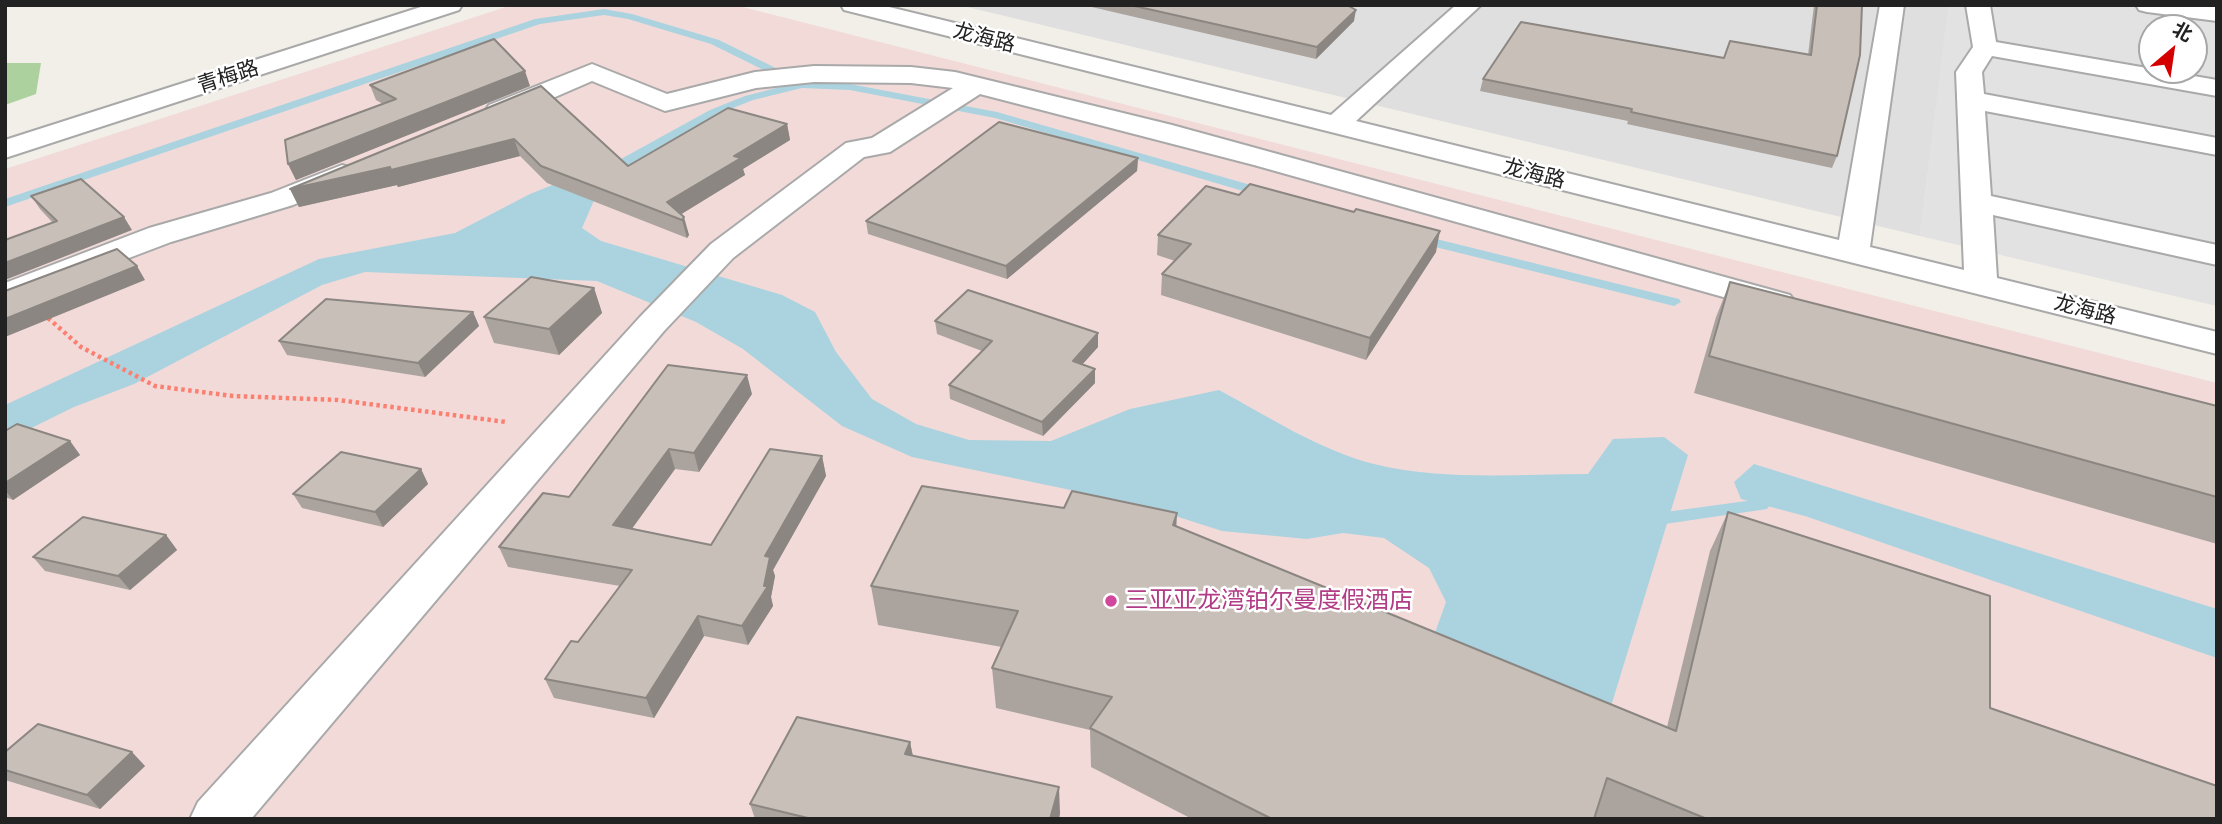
<!DOCTYPE html>
<meta charset="utf-8">
<style>
body{margin:0}
#map{position:relative;width:2222px;height:824px;overflow:hidden;background:#f2efe9;font-family:Inter,"Noto Sans SC",sans-serif}
canvas{display:block}
.frame{position:absolute;inset:0;border:7px solid #222;pointer-events:none}
.north{position:absolute;left:2138px;top:14px;width:70px;height:70px;box-sizing:border-box;background:#fff;border:2px solid #a7a7a7;border-radius:50%;rotate:29deg;font-size:19px;font-weight:700;line-height:28px;text-align:center;color:#222}
.north::after{content:'';display:block;margin:auto;width:24px;height:32px;background:#d40000;clip-path:polygon(50% 0,100% 100%,50% 72%,0 100%)}
</style>
<div id="map">
<canvas width="2222" height="824"></canvas>
<div class="frame"></div>
<div class="north">北</div>
</div>
<script>
const ctx = document.querySelector('canvas').getContext('2d');
ctx.lineJoin = 'round';
function fillPath(path, color) { ctx.fillStyle = color; ctx.fill(path, 'evenodd'); }
function trace(path, color, width, dash) { ctx.strokeStyle = color; ctx.lineWidth = width; ctx.lineCap = dash ? 'butt' : 'round'; ctx.setLineDash(dash || []); ctx.stroke(path); }
function label(font, color, halo, rows, align = 'center') {
  ctx.font = font + ' Inter,"Noto Sans SC",sans-serif'; ctx.lineWidth = 5; ctx.setLineDash([]); ctx.textBaseline = 'middle'; ctx.strokeStyle = halo; ctx.fillStyle = color; for (const [text, x, y, turn = 0] of rows) {
    ctx.save(); ctx.translate(x, y); ctx.rotate((+turn || 0) * Math.PI / 180); ctx.textAlign = isNaN(turn) ? turn : align; if (halo) ctx.strokeText(text, 0, 0); ctx.fillText(text, 0, 0); ctx.restore();
  }
}
const residential = new Path2D(`
 M959,5H1949L1920,236Z`);
const commercial = new Path2D(`
 M512,5H735L2217,383V819H5V169Z`);
const forest = new Path2D(`
 M5,63H41L36,94L5,105Z`);
const parking = new Path2D(`
 M1949,5H2217V306L1920,236ZM2152,28H2194V70H2152Z`);
const water = new Path2D(`
 M560,182L599,189L582,228L601,241L782,295L815,312L836,352L872,399L916,424L969,440L1051,441L1130,409L1219,390C1269,417 1319,450 1374,464C1443,481 1517,474 1588,474L1613,439L1664,437L1688,455L1608,716L1430,647L1446,602L1429,568L1384,538L1343,533L1307,539L1222,531L1138,504L912,457L842,426L743,349L696,322L597,281L365,272L322,285L134,384L74,407L5,441V405L319,259L455,233L530,194Z
 M1754,464L2217,609V658L1805,516L1741,499L1734,482Z`);
const stream = new Path2D(`
 M604,9L632,14L719,40L804,82L850,84L997,112L1268,190L1270,193L1268,196H1260L995,118L850,90L802,88L753,100L718,114L609,176H601V170L710,110L745,96L792,84L711,44L628,19L604,15L540,24L5,207V199L535,19Z
 M1416,234L1679,299L1681,302L1674,306L1411,241L1409,238Z
 M1761,499L1767,501L1770,505L1767,509L1651,526L1645,524L1642,520L1645,516L1651,514Z`);
const path = new Path2D(`
 M48,318L81,347L155,386L233,396L338,400L506,422`);
const minor = new Path2D(`
 M427,5H462L459,10L5,158V140Z
 M841,5H881L1331,115L1456,5H1481L1356,121L1839,240L1880,5H1904L1870,247L1964,270L1956,72L1973,47L1966,5H1990L1996,42L2217,80V96L1992,56L1982,72L1984,94L2217,138V155L1985,111L1991,196L2217,245V265L1993,215L1997,278L2217,332V354L844,10Z
 M2136,5L2217,7V21L2147,12L2139,10Z
 M592,64L667,94L755,72L814,66L911,67L955,72L1172,125L1790,295L1795,302L1790,309L1778,312L1766,309L1254,165L980,94L890,152L864,157L733,258L664,331L251,819H190L198,802L640,317L711,244L846,143L872,138L953,88L911,83L814,82L756,88L665,111L592,81L509,117L499,119L489,117L485,111L489,105Z
 M342,165L352,168L357,174L352,180L293,205L171,242L5,305V283L149,228L271,193Z`);
const wall = new Path2D(`
 M1083,5H1347L1354,21L1316,59Z
 M1814,5H1862L1837,156L1832,168L1627,124L1628,121L1480,91L1483,79L1808,55Z
 M370,85L530,86L296,180L288,164L383,104L376,100Z
 M541,86L628,166L787,124L790,140L743,169L745,175L681,214L689,235L687,238L547,183L520,156L398,187L397,185L299,207L290,189Z
 M1138,158L1137,171L1007,279L868,234L866,221Z
 M1239,195L1354,212L1436,252L1366,360L1161,295L1162,274L1175,261L1157,255L1158,235Z
 M31,196L132,230L53,223L40,209Z
 M1730,282L2217,406V544L1694,393L1716,317Z
 M594,288L602,313L559,355L494,343L484,317Z
 M473,312L479,326L425,377L287,355L279,341Z
 M935,321L1098,347L1082,364L1095,383L1043,436L950,399L949,385L982,351L937,334Z
 M752,394L699,472L675,469L632,528L711,545L822,456L826,476L773,570L775,576L771,597L773,606L748,645L704,636L654,718L554,698L545,679L578,642L620,586L508,567L499,547L569,497Z
 M5,431L70,441L80,455L13,500L5,497Z
 M421,469L428,484L383,527L302,508L293,494Z
 M1728,512L1990,708L2217,819H1192L1091,767L1090,730L996,708L992,668L1002,647L878,625L871,586L1176,526L1667,727L1710,551Z
 M166,535L177,550L130,590L45,571L33,557Z
 M910,742L913,756L1060,813L1059,819H755L750,804Z
 M5,752L145,766L100,809L5,780Z`);
const shadedWall = new Path2D(`
 M1356,10L1354,21L1316,59L1317,47Z
 M525,71L530,86L296,180L288,164Z
 M787,124L790,140L743,169L745,175L675,218L667,202L734,156Z
 M514,139L520,156L398,187L397,185L299,207L290,189Z
 M1138,158L1137,171L1007,279L1006,266Z
 M124,217L132,230L5,280V263Z
 M684,217L689,235L687,238L682,220Z
 M1440,231L1436,252L1366,360L1370,338Z
 M137,266L145,280L5,337V319Z
 M594,288L602,313L559,355L549,329Z
 M473,312L479,326L425,377L418,363Z
 M1098,333V347L1073,375V361Z
 M1095,369V383L1043,436L1042,422Z
 M747,375L752,394L699,472L694,453Z
 M70,441L80,455L13,500L5,490V483Z
 M669,449L675,469L621,544L613,525Z
 M822,456L826,476L773,570L775,576L771,597L773,606L748,645L742,626L764,586L765,556Z
 M421,469L428,484L383,527L375,512Z
 M1177,513L1175,552L1173,525Z
 M166,535L177,550L130,590L118,576Z
 M698,616L704,636L654,718L646,698Z
 M910,742L915,768L905,754Z
 M132,752L145,766L100,809L87,795Z
 M1059,787L1060,813L1059,819H1050Z`);
const building = new Path2D(`
 M1130,5H1347L1356,10L1317,47Z
 M1817,5H1862L1860,55L1837,156L1631,112L1632,109L1483,79L1521,22L1724,58L1730,41L1811,55Z
 M494,39L525,71L288,164L285,140L396,99L370,85Z
 M541,86L628,166L728,108L787,124L734,156L741,158L667,202L684,217L682,220L541,166L514,139L391,170L390,167L290,189Z
 M999,122L1138,158L1006,266L866,221Z
 M81,179L124,217L5,263V240L57,221L31,196Z
 M1250,184L1354,212L1356,209L1440,231L1370,338L1162,274L1191,244L1158,235L1206,186L1239,195Z
 M117,249L137,266L5,319V291Z
 M531,277L594,288L549,329L484,317Z
 M1730,282L2217,406V497L1709,356Z
 M968,290L1098,333L1073,361L1095,369L1042,422L949,385L992,341L935,321Z
 M326,299L473,312L418,363L279,341Z
 M668,365L747,375L694,453L669,449L613,525L711,545L770,449L822,456L765,556L770,557L764,586H768L742,626L698,616L646,698L545,679L571,641L578,642L632,570L499,547L543,493L569,497Z
 M17,424L70,441L5,483V431Z
 M341,452L421,469L375,512L293,494Z
 M922,486L1064,508L1072,491L1177,513L1173,525L1676,731L1728,512L1990,596V708L2217,786V819H1707L1607,778L1594,819H1272L1090,728L1112,697L992,668L1018,611L871,586Z
 M83,517L166,535L118,576L33,557Z
 M797,717L910,742L905,754L1059,787L1050,819H812L750,804Z
 M38,724L132,752L87,795L5,770V752Z`);
const markers = [
 [1111,601,7,"#d1479c"]
];
const farStreetnames = [
 ["龙海路",984,38,14],
 ["青梅路",228,77,-18],
 ["龙海路",1534,174,14],
 ["龙海路",2085,310,14]
];
const hotelNames = [
 ["三亚亚龙湾铂尔曼度假酒店",1125,601]
];
fillPath(residential, '#e0dfdf');
fillPath(commercial, '#f2dad9');
fillPath(forest, '#add19e');
fillPath(parking, '#e2e2e2');
fillPath(water, '#aad3df');
fillPath(stream, '#aad3df');
trace(minor, '#a9a9a9', 4);
trace(path, '#fa8072', 4.5, [3.5, 3.5]);
fillPath(minor, '#fff');
fillPath(wall, '#aba49e');
fillPath(shadedWall, '#8b8681');
fillPath(building, '#c7bfb8');
trace(building, '#8b8681', 2);
for (const [x, y, r, color] of markers) { const dot = new Path2D(); dot.arc(x, y, r, 0, 2 * Math.PI); ctx.fillStyle = color; ctx.fill(dot); trace(dot, '#fff', 2.5); }
label('21px', '#222', '#fff', farStreetnames);
label('24px', '#b23c85', '#fff', hotelNames, 'left');
</script>
